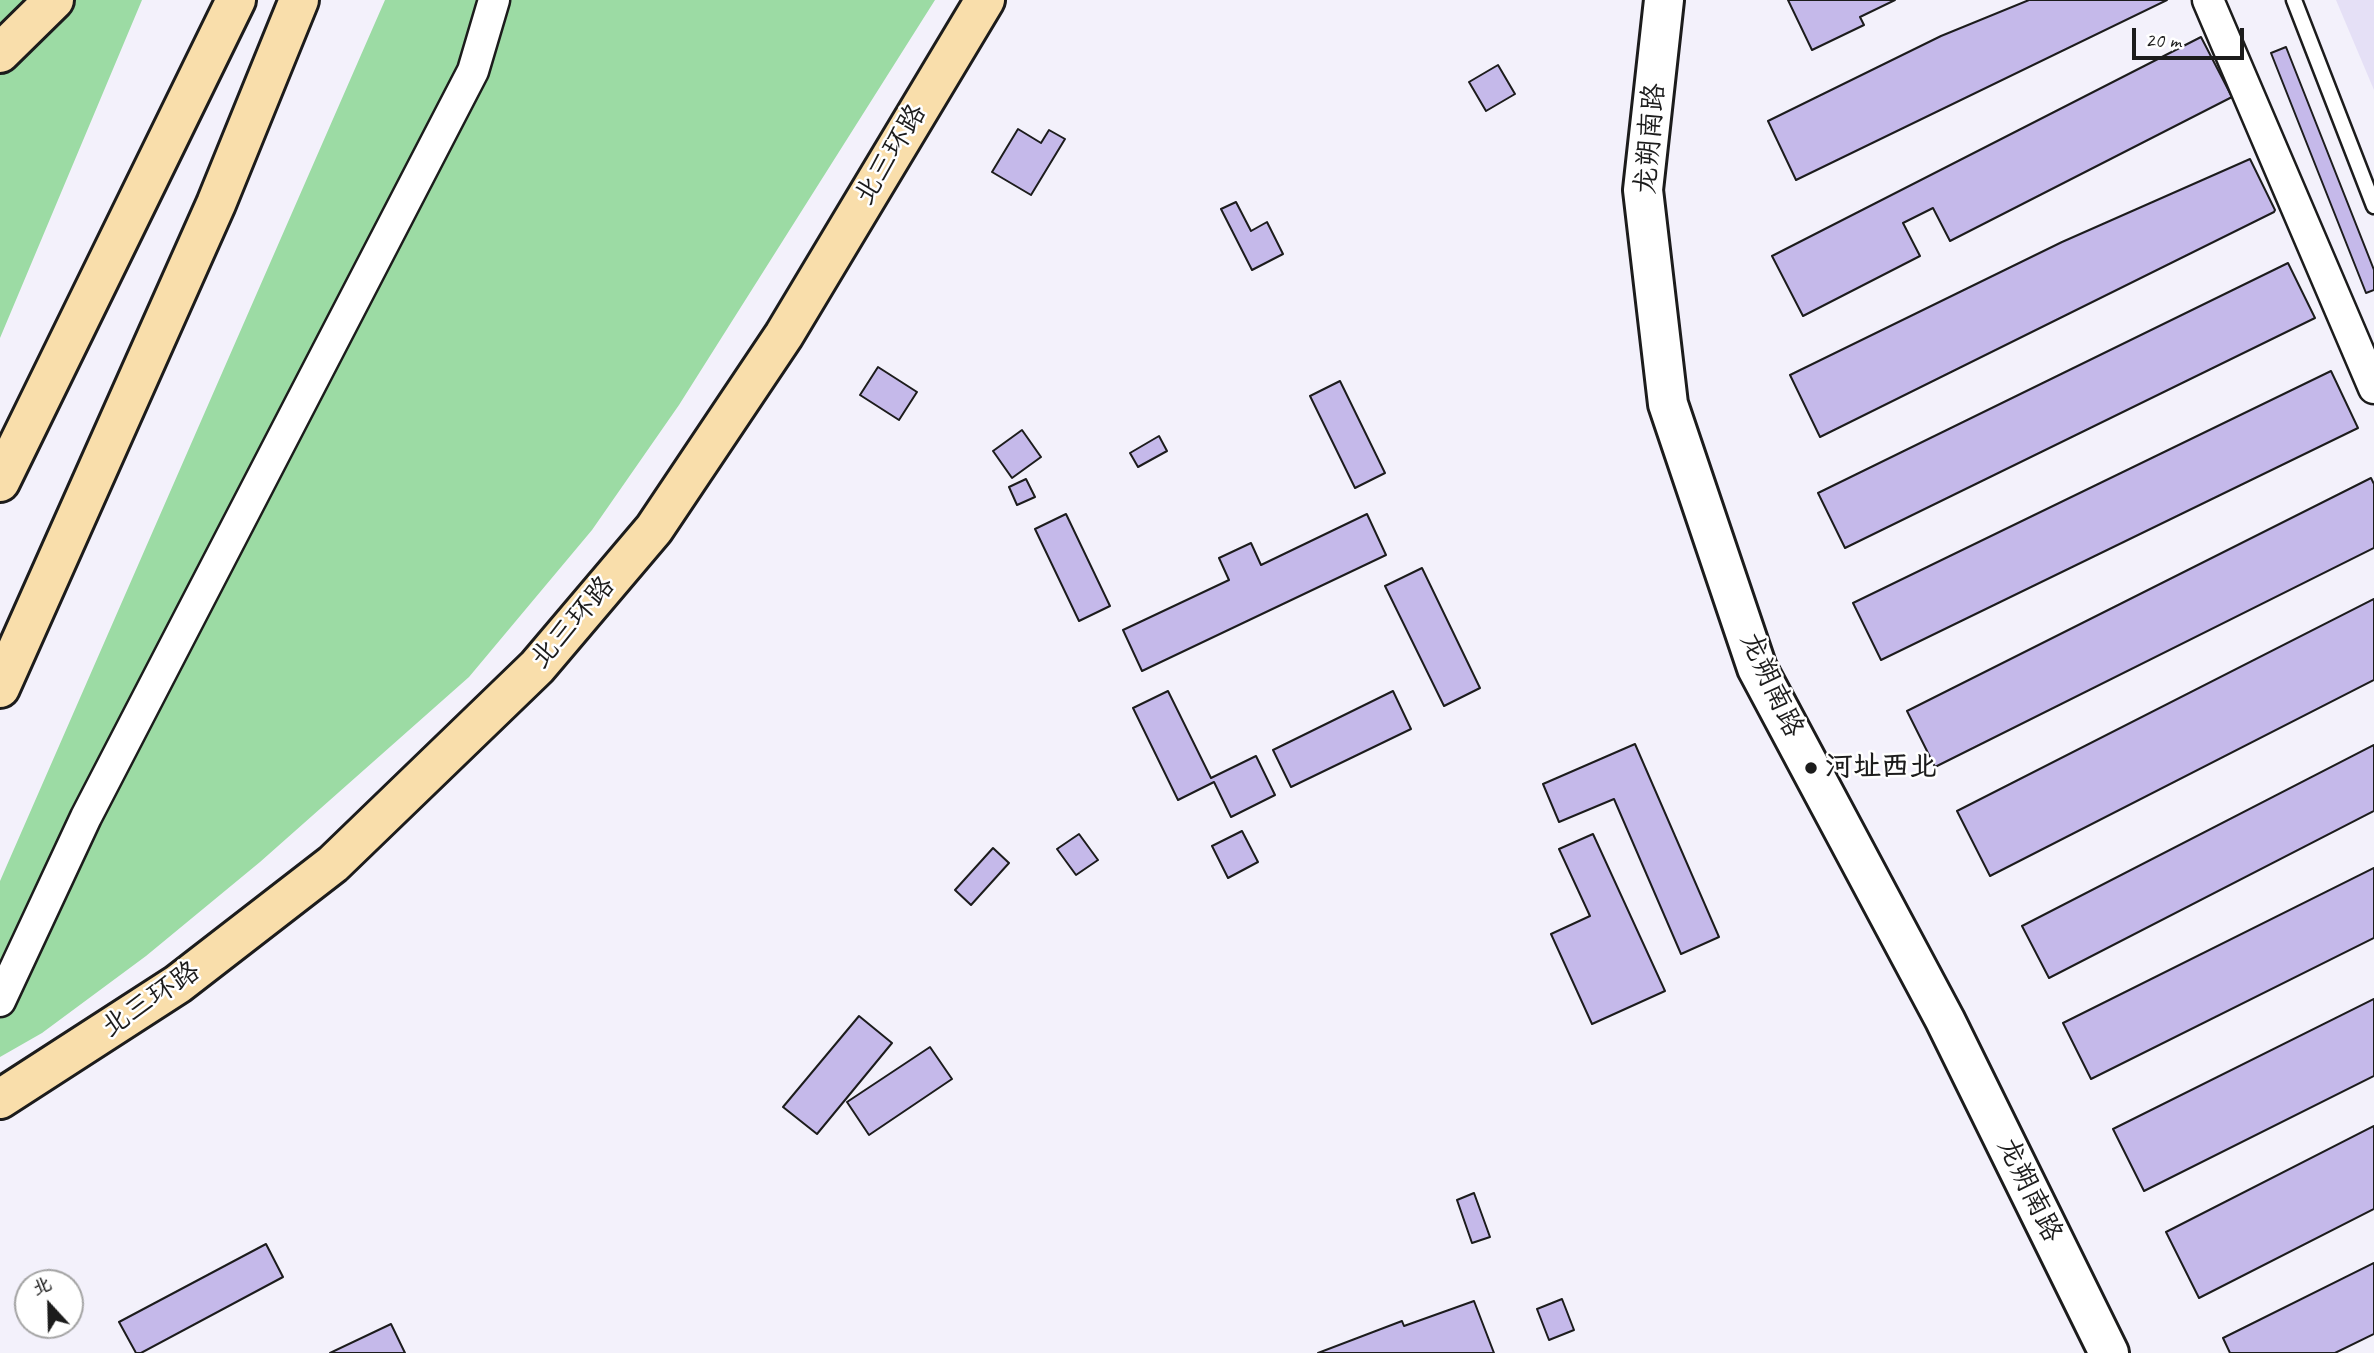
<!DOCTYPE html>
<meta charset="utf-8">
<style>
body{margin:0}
#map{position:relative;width:2374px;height:1353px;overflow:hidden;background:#f3f1fb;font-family:Caveat,"LXGW WenKai TC",sans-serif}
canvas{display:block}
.north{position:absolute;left:14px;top:1269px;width:70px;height:70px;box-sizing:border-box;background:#fff;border:2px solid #a4a4a4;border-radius:50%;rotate:338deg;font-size:19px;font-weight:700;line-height:28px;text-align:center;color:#1c1c1c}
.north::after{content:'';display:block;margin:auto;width:24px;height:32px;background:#1c1c1c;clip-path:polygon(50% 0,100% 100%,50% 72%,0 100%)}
.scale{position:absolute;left:2132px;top:28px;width:112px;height:32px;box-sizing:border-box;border:4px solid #1c1c1c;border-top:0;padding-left:9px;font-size:21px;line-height:24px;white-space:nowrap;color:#1c1c1c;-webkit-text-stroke:5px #fff;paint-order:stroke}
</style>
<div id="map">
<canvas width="2374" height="1353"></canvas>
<div class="north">北</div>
<div class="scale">20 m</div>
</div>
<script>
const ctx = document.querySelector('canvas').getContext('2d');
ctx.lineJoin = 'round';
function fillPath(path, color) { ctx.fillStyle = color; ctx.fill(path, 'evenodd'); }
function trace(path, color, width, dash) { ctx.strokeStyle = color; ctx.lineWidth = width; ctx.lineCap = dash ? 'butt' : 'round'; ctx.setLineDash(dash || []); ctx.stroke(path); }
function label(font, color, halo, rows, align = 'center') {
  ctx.font = font + ' Caveat,"LXGW WenKai TC",sans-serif'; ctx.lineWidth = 5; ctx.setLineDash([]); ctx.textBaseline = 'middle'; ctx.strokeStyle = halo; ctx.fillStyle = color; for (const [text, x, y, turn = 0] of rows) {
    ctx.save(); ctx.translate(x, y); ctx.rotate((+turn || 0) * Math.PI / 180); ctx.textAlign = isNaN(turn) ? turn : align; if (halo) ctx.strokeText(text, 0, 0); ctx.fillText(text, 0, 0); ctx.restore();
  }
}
const built = new Path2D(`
 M2336,0H2374V90Z`);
const green = new Path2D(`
 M0,0H142L0,338Z
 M385,0H935L679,405L592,530L469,677L260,862L146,956L42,1033L0,1057V881Z`);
const building = new Path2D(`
 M1788,0H1895L1860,17L1864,25L1812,50Z
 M2029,0H2167L1796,180L1768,121L1941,36Z
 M2201,37L2232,97L1950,241L1933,208L1903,223L1920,256L1803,316L1772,256Z
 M2286,47L2374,270V290L2366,293L2271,53Z
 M1498,65L1515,94L1486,111L1469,82Z
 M1018,129L1041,143L1049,130L1065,139L1031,195L992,172Z
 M2250,159L2275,210L2274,212L1820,437L1790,375L2062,242Z
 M1236,202L1251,231L1267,222L1283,254L1252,270L1221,209Z
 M2288,263L2315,318L1845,548L1818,493Z
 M878,367L917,392L899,420L860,395Z
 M2331,371L2358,428L1881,660L1853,603Z
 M1340,381L1385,473L1355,488L1310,396Z
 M1022,430L1041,457L1012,478L993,451Z
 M1159,436L1167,451L1138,467L1130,453Z
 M2371,478L2374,484V548L1935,767L1907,711Z
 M1026,479L1035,497L1017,505L1009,487Z
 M1066,514L1110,606L1079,621L1035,529Z
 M1367,514L1386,555L1142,671L1123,630L1229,580L1219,558L1251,543L1261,565Z
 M1422,568L1480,688L1444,706L1385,586Z
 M2374,599V680L1990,876L1957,811Z
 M1168,691L1211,778L1256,756L1275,795L1231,817L1214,782L1178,800L1133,708Z
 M1393,691L1411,729L1291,787L1273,750Z
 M1635,744L1719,937L1681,954L1614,799L1559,822L1543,784Z
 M2374,745V811L2049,978L2022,926Z
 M1242,831L1258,862L1228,878L1212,846Z
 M1079,834L1098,860L1076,875L1057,849Z
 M1593,834L1665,991L1592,1024L1551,934L1590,916L1559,849Z
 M993,848L1009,863L971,905L955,890Z
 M2374,868V938L2091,1079L2063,1023Z
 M2374,999V1076L2144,1191L2113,1129Z
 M859,1016L892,1043L817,1134L783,1107Z
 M930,1047L952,1079L869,1135L847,1102Z
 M2374,1126V1209L2199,1298L2166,1232Z
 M1474,1193L1490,1237L1472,1243L1457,1200Z
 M266,1244L283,1277L141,1353H136L119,1322Z
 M2374,1263V1334L2335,1353H2230L2223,1338Z
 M1562,1299L1574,1330L1549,1340L1537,1309Z
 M1474,1301L1494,1353H1318L1402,1321L1404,1326Z
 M391,1324L405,1353H330Z`);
const lane = new Path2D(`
 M2294,0L2374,206`);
const street = new Path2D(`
 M2208,0L2374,388
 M0,1001L86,817L473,71L494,0`);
const secondary = new Path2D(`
 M1664,0L1643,190L1668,404L1757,668L1945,1020L2109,1353`);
const highway = new Path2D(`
 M0,53L54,0
 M0,482L236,0
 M0,688L216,204L299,0
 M0,1099L178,984L333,864L537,667L654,529L784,335L985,0`);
const markers = [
 [1811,768,7,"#1c1c1c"]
];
const streetNames = [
 ["龙朔南路",1651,139,-85],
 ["北三环路",891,155,-59],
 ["北三环路",573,623,-49],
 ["龙朔南路",1771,685,65],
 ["北三环路",151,1000,-34],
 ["龙朔南路",2029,1190,64]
];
const poiNames = [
 ["河址西北",1825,768]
];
fillPath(built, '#e5e0f6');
fillPath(green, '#9cdba4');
fillPath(building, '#c5b9ea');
trace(building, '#1c1c1c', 2);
trace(lane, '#1c1c1c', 19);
trace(street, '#1c1c1c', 35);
trace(secondary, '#1c1c1c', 44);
trace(highway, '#1c1c1c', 44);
trace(lane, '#fff', 14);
trace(street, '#fff', 30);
trace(secondary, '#fff', 38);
trace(highway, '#f9deab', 38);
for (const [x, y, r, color] of markers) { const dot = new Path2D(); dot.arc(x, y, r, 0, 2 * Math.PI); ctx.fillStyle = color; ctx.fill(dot); trace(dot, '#fff', 2.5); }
label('28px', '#1c1c1c', '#fff', streetNames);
label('bold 28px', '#1c1c1c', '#fff', poiNames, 'left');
</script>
